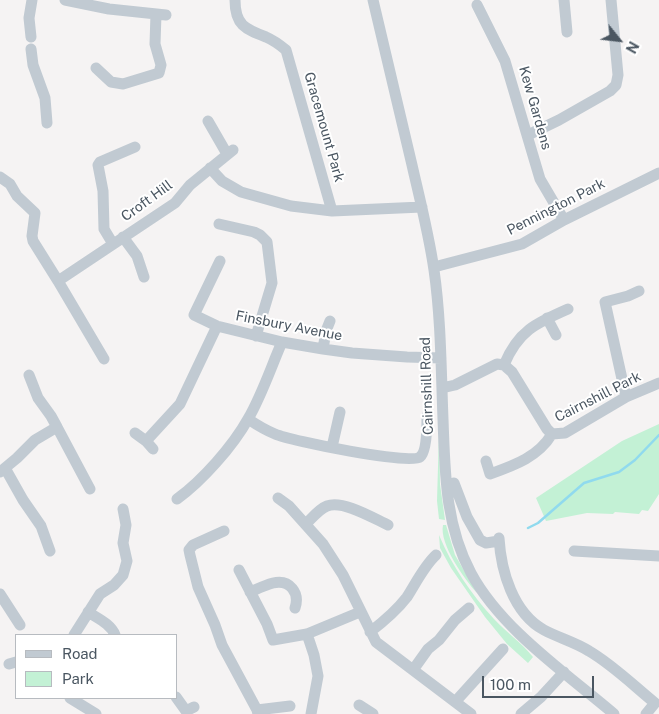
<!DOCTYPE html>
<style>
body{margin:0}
#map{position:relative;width:659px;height:714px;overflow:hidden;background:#f5f3f3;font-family:"Public Sans",sans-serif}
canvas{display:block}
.legend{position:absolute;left:15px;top:634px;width:162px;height:65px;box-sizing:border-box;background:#fff;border:1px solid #b7bbc0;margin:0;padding:6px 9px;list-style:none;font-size:15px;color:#4a5661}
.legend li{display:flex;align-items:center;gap:10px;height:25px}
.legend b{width:25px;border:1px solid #b7bbc0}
.north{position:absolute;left:594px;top:15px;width:50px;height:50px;-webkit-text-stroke:4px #fff;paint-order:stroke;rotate:119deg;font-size:14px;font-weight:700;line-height:20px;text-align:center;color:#4a5661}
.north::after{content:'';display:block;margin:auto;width:18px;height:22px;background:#4a5661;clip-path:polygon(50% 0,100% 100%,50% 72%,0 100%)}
.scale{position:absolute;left:482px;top:676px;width:112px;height:22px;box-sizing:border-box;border:2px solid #4a5661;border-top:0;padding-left:6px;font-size:15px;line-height:18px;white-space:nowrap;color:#4a5661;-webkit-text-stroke:4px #fff;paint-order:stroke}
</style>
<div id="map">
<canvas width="659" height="714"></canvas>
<ul class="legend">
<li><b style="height:6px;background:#c1cad2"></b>Road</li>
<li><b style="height:14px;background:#c3f1d5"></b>Park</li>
</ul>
<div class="north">N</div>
<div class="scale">100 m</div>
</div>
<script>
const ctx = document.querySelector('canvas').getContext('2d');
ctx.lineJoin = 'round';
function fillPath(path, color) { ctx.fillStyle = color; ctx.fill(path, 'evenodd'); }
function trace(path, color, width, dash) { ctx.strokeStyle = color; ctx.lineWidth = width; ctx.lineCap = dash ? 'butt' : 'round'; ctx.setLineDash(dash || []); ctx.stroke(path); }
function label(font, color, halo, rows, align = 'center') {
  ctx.font = font + ' "Public Sans",sans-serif'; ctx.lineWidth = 4; ctx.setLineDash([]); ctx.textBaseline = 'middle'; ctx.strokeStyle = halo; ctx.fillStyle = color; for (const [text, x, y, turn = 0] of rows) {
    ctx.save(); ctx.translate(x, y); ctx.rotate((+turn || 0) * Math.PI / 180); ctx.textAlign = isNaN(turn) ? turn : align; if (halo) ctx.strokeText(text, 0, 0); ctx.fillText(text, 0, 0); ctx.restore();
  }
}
const green = new Path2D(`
 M659,424V494L648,511L642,510L639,514L615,512L613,514L587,513L546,521L536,498L622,441Z
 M439,432L440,484L445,520L439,519L437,501Z
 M443,525H446L455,555L477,593C465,580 439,544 443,525Z
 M439,535C452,566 471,594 494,619C506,632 522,643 533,657L528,663L507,644L485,617L451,568L440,548Z`);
const stream = new Path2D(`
 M528,528L538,523L584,483L619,472L635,460L659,435`);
const minor = new Path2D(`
 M65,0L109,9L166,15
 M235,0C235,25 245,29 266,37C273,40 280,45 286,50L332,211
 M373,0C386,55 399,110 412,165C420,200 429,235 434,270C441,319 441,369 443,419C445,472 445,525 471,573C501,629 566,673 614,714
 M564,0L567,32
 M477,5L505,61L540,179L564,220
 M31,37L29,18L32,0
 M31,49L33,65L45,98L47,123
 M96,68L111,82L123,84L159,73L161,65L155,44L156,14
 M208,121L227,154
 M528,135L559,120L610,91L616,85L618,75L611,0
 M210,168L222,181L241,192L291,206L332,211L422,207
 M0,177L10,184L17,196L35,213L32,236L33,241L58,281L175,203L190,185L233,150
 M219,224L254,232L260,235L267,242L272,283L256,336
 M123,237L137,256L144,277
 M113,244L104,229L103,191L98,165L100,162L135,147
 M220,261L194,315L217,326L282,342L323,349L352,353L407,357L441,358
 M434,267L522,244L564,220L659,173
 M58,281L104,359
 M547,318L556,335
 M323,349L326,331L330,321
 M504,365C518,331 536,323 568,309
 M442,388L455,385L497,364L504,365L512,372L547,429L552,434L565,433L626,397L659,383
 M626,397L605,302L628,296L639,291
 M248,419C257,425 265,430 275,434C291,441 410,465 420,457C427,452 427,425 427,416
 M57,427L90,489
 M135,433L146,441L153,449
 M146,441L180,404L217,326
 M332,447L340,412
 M486,461L490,474C515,465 538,457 552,434
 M5,468L23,500L41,526L50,551
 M0,472L17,458L35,440L57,427L51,416L38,398L29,375
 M454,483L467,517L480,540L486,543L499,541
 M278,498L289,506L323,544L343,575L376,642L471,714
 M177,499C202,481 233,446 248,419C262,395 271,367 282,342
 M306,524C312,518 319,509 327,506C343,500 373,518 388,525
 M224,531L193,545L189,550L190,555L198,587L215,625L222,645L257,710L258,714
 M499,538C501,571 513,613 544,630C559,638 575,642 589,651C613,665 634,686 655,703L646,714
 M574,551L659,556
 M239,570L267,624L273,640L307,634L360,612
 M250,592C257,589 265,585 273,583C290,579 300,593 295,608
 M0,594L20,625
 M88,612C97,618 111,624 115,635
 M370,632C383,622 397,610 407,597C416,583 424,566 436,555
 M307,634L314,655L318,676L311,714
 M74,635L100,594L114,585L123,575L127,561L123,543L126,525L123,509
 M9,664L16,662
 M413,670L428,649L439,640L455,620L469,608
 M176,697L186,711L194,707
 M70,698L96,714
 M455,702L503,649
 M359,705L373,714
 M257,710L290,706
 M521,714L541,697L564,672`);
const streetNames = [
 ["Kew Gardens",535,108,74],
 ["Gracemount Park",324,127,74],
 ["Croft Hill",147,201,-36],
 ["Pennington Park",556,207,-27],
 ["Finsbury Avenue",289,326,11],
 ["Cairnshill Road",427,386,-92],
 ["Cairnshill Park",598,397,-27]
];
fillPath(green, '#c3f1d5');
trace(stream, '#90daee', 2.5);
trace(minor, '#c1cad2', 11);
label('14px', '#4a5661', '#fff', streetNames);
</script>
